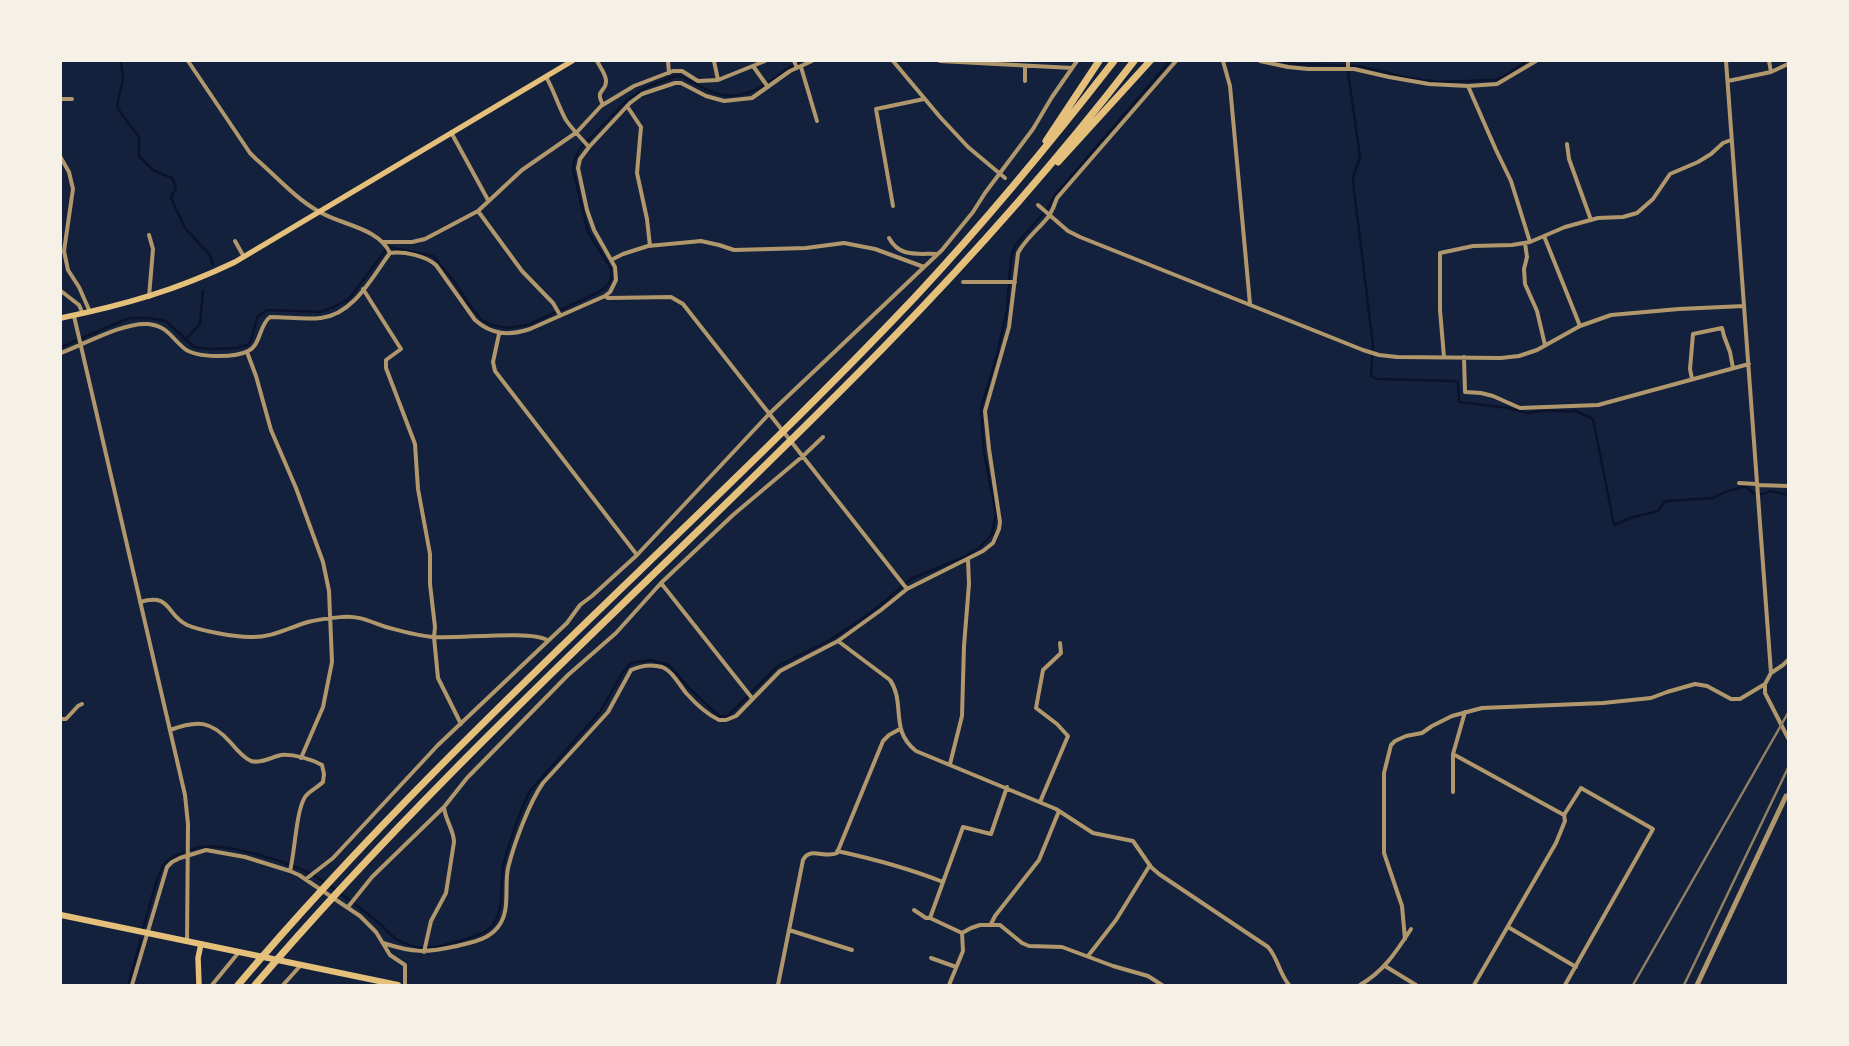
<!DOCTYPE html>
<style>
body{margin:0}
#map{position:relative;width:1849px;height:1046px;overflow:hidden;background:#14213d;font-family:Helvetica,sans-serif}
canvas{display:block}
.frame{position:absolute;inset:0;border:62px solid #f6f1e7;pointer-events:none}
</style>
<div id="map">
<canvas width="1849" height="1046"></canvas>
<div class="frame"></div>
</div>
<script>
const ctx = document.querySelector('canvas').getContext('2d');
ctx.lineJoin = 'round';
function trace(path, color, width, dash) { ctx.strokeStyle = color; ctx.lineWidth = width; ctx.lineCap = dash ? 'butt' : 'round'; ctx.setLineDash(dash || []); ctx.stroke(path); }
const stream = new Path2D(`
 M121,61L123,80L117,105L120,112L139,137V156L153,170L172,178L176,187L171,198L185,228L210,255L213,264
 M1278,61L1295,64L1359,66L1409,78L1438,82L1495,80L1505,76L1527,61
 M1348,72L1360,157L1353,177L1354,190L1373,345L1371,376L1377,379L1455,381L1458,383L1459,402L1508,408L1528,413L1539,411H1576L1593,419L1614,525L1630,518L1658,511L1665,501L1713,498L1725,492L1743,487L1748,488L1754,494H1764L1770,491L1788,495
 M185,340L200,324L203,291
 M61,347L129,318H149L166,321L194,347L210,349L236,348L248,345L252,338L257,317L267,310L320,312L334,307L349,299L388,247L433,256L454,281L470,306L482,320L491,325L507,328L528,325L597,293C608,287 615,280 610,267L588,232L573,170L574,161L579,150L628,99L647,87L675,76H680C715,94 732,107 769,82C780,74 789,66 802,61
 M143,928C148,915 157,871 165,863C173,855 192,848 203,847C228,843 297,864 318,878C340,893 362,908 382,926C388,931 393,939 402,942C410,946 419,948 427,948C440,947 484,936 491,927C506,911 499,882 504,862C511,838 519,813 530,791L600,712L623,672L631,663L650,660L669,665L689,688L719,716L724,717L729,715L778,666L830,640L856,623L878,607L911,579L964,557L979,548L992,534L996,514L984,453L981,408L997,355L1007,310L1011,258L1015,246L1048,208L1055,195L1170,61
 M128,985L141,939`);
const minor = new Path2D(`
 M188,61L250,153L256,159C276,176 295,198 318,211C340,225 378,227 390,253
 M597,61C600,67 605,73 606,80C607,93 594,88 603,105
 M668,61L669,73
 M714,61L718,80
 M794,61L797,68
 M893,61L940,117L968,147L1005,178
 M940,61L1072,68
 M1223,61L1230,86L1250,304
 M1260,61L1288,67L1308,69H1354L1389,77L1429,84L1468,86L1497,84L1536,61
 M1348,61V69
 M1726,61L1771,673L1765,684V693L1788,738
 M1769,61L1771,72
 M753,66L768,87
 M801,67L817,121
 M546,77C554,90 558,106 566,120C572,129 582,139 589,147
 M1025,81V66
 M1728,81L1771,72L1788,64
 M1468,86L1496,150L1511,181L1530,242
 M61,99H72
 M627,106L641,127L637,173L647,219L650,246
 M452,134L488,200
 M1567,144L1569,159L1591,220
 M61,158L69,172L73,189L64,251L68,270L79,287L90,312
 M1038,205L1068,231L1080,237L1363,350L1379,355L1397,357L1501,358L1519,356L1537,350L1580,326L1611,315L1679,309L1744,306
 M893,206L876,109L924,99
 M478,211L522,271L553,303L560,315
 M149,235L153,249L149,297
 M1544,236L1580,326
 M889,238C900,258 917,253 937,254
 M235,241L244,257
 M383,242H412L425,239L478,211L522,170L577,132L601,106L634,86L673,71H682L698,81L718,80L765,61
 M1525,243L1527,257L1524,269L1525,284L1537,311L1545,345
 M390,253C404,251 426,256 436,265L475,320C492,335 509,336 530,329L605,296L610,292L616,280L615,267L594,230L587,210L578,168L580,159L589,147L630,103L642,94L675,83H681L706,96L724,101L752,98L790,71L812,61
 M611,260L623,254L648,246L701,241L719,245L734,250L806,248L844,243L875,249L924,267
 M963,282H1015
 M363,289L401,349L386,360V368L415,444L418,489L430,554V584L435,627L434,637L438,678L461,724
 M61,291L79,305L83,314
 M605,296L608,298L671,297L683,304L907,589
 M74,316L185,795L188,824L187,941
 M499,334L493,362L495,371L637,555
 M247,352L256,376L271,430L296,488L323,562L329,591L332,662L323,707L301,758
 M61,353C85,344 124,322 148,324C168,326 171,338 185,349C197,358 235,358 248,351C261,345 259,325 270,317C287,317 304,320 321,318C354,314 372,277 390,253
 M1444,357L1440,310V253L1473,246L1512,245L1530,242L1565,227L1598,218L1623,217L1637,213L1653,199L1670,174L1698,162L1711,154L1723,143L1731,140
 M1464,357L1465,392L1481,393L1493,396L1520,408L1598,405L1749,364
 M1692,379L1690,369L1693,334L1722,328L1724,336L1730,352L1733,368
 M1739,483L1757,484
 M1757,485L1788,486
 M661,583L752,698
 M140,602C172,593 165,614 187,625C201,631 235,637 250,637C271,638 288,628 308,622C319,619 331,618 342,617C358,615 371,622 386,627C401,631 418,636 434,637C459,639 530,630 547,640
 M838,641L890,680C906,703 889,730 916,751L1056,809L1093,833L1133,841L1151,867L1159,874L1268,947C1278,958 1279,973 1289,985
 M1771,673L1783,665L1788,660
 M61,719H66L78,706L82,704
 M170,730C197,720 211,720 231,743C236,749 244,758 251,761C260,764 272,757 281,755C294,754 311,759 322,765L324,774L323,782C317,788 309,791 305,797C296,811 295,852 290,871
 M1453,754L1564,815L1565,821L1556,843L1474,985
 M950,764L962,716L964,646L969,584L968,560
 M1453,792V754L1465,712
 M1040,802L1068,736L1057,724L1036,708L1043,670L1061,653L1060,643
 M1564,815L1581,788L1653,829L1565,985
 M837,851C874,859 908,868 943,882
 M306,879L333,858L438,745L567,623L580,605L592,596L637,555L769,414L942,250L973,212L985,193L1033,129L1052,97L1077,61
 M348,907L372,877L444,807L467,778L568,675L616,633L661,583L733,515L803,456L823,437
 M914,910L926,918H930
 M991,924L995,916L1039,860L1059,811
 M1508,927L1576,967
 M789,930L852,950
 M962,933L971,928L980,925H1000L1022,943L1029,946L1062,947L1113,966L1148,976L1162,985
 M1405,939L1402,906L1384,853V773L1391,745L1395,741L1406,736L1422,733L1432,726L1452,716L1482,708L1603,703L1651,698L1667,692L1695,684L1707,686L1731,699H1740L1765,684
 M383,943C414,953 425,953 457,946C472,942 488,940 498,927C511,911 504,887 508,868C514,844 529,803 543,783L608,712L631,670C640,666 652,664 662,667C672,671 679,684 686,693C695,703 706,714 719,720H726L736,716L780,671L838,641L881,610L907,589L983,551L993,543L999,529L1000,522L989,449L985,411L1009,327L1018,253C1026,238 1039,229 1049,216C1052,211 1055,204 1057,198L1176,61
 M424,952L431,921L446,893L454,842C454,830 445,820 444,807
 M1088,956L1116,920L1150,865
 M931,958L956,967
 M1385,966L1416,985
 M132,985L167,867L172,862L180,858L206,850L245,857L290,871L299,875L360,916L376,932L390,955L405,965V985
 M212,985L239,952
 M283,985L301,965
 M778,985L803,860C810,846 825,859 837,853L883,741L889,735L900,729
 M949,985L963,951L962,933L930,918L963,827L991,834L1007,787
 M1360,985C1384,971 1396,952 1411,929`);
const tertiary = new Path2D(`
 M1697,985L1786,796H1788`);
const secondary = new Path2D(`
 M61,318C124,305 177,290 235,262L572,61
 M199,985L198,958L201,944`);
const trunk = new Path2D(`
 M61,915L398,985`);
const motorway = new Path2D(`
 M1046,141L1099,61
 M1058,162L1150,61
 M238,985C447,738 695,530 916,296C986,221 1051,142 1114,61
 M255,985C450,757 676,560 885,346C973,256 1057,161 1134,61`);
const rail = new Path2D(`
 M1633,985L1788,713
 M1684,985L1788,768`);
trace(stream, '#0b132b', 2.5);
trace(minor, '#b1986c', 4);
trace(tertiary, '#b1986c', 5);
trace(secondary, '#e5c07b', 5.5);
trace(trunk, '#e5c07b', 6);
trace(motorway, '#e5c07b', 7);
trace(rail, '#918062', 2.5);
</script>
